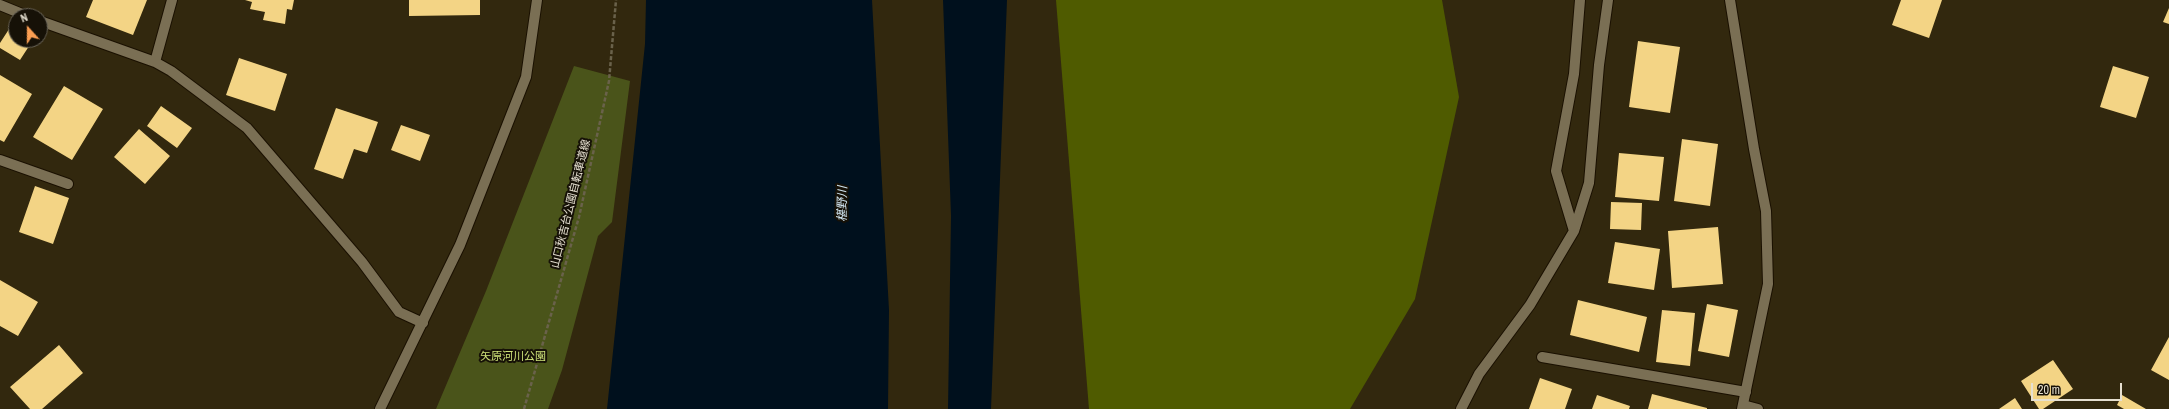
<!DOCTYPE html>
<meta charset="utf-8">
<style>
body{margin:0}
#map{position:relative;width:2169px;height:409px;overflow:hidden;background:#32280e;font-family:"Archivo Narrow",sans-serif}
canvas{display:block}
.north{position:absolute;left:8px;top:8px;width:40px;height:40px;box-sizing:border-box;background:#161107;border:1px solid #696458;border-radius:50%;rotate:339deg;font-size:11px;font-weight:700;line-height:16px;text-align:center;color:#e6e0d1}
.north::after{content:'';display:block;margin:auto;width:14px;height:18px;background:#fb9e52;clip-path:polygon(50% 0,100% 100%,50% 72%,0 100%)}
.scale{position:absolute;left:2031px;top:383px;width:91px;height:18px;box-sizing:border-box;border:2px solid #e6e0d1;border-top:0;padding-left:5px;font-size:12px;line-height:14px;white-space:nowrap;color:#e6e0d1;-webkit-text-stroke:3px #161107;paint-order:stroke}
</style>
<div id="map">
<canvas width="2169" height="409"></canvas>
<div class="north">N</div>
<div class="scale">20 m</div>
</div>
<script>
const ctx = document.querySelector('canvas').getContext('2d');
ctx.lineJoin = 'round';
function fillPath(path, color) { ctx.fillStyle = color; ctx.fill(path, 'evenodd'); }
function trace(path, color, width, dash) { ctx.strokeStyle = color; ctx.lineWidth = width; ctx.lineCap = dash ? 'butt' : 'round'; ctx.setLineDash(dash || []); ctx.stroke(path); }
function label(font, color, halo, rows, align = 'center') {
  ctx.font = font + ' "Archivo Narrow","Noto Sans JP",sans-serif'; ctx.lineWidth = 4; ctx.setLineDash([]); ctx.textBaseline = 'middle'; ctx.strokeStyle = halo; ctx.fillStyle = color; for (const [text, x, y, turn = 0] of rows) {
    ctx.save(); ctx.translate(x, y); ctx.rotate((+turn || 0) * Math.PI / 180); ctx.textAlign = isNaN(turn) ? turn : align; if (halo) ctx.strokeText(text, 0, 0); ctx.fillText(text, 0, 0); ctx.restore();
  }
}
const green = new Path2D(`
 M574,66L630,81L612,222L598,236L562,370L548,409H436L486,291Z`);
const forest = new Path2D(`
 M1056,0H1442L1459,97L1415,299L1350,409H1089Z`);
const water = new Path2D(`
 M646,0H872L889,310L888,409H607L645,44Z
 M943,0H1007L991,409H948L951,216Z`);
const building = new Path2D(`
 M93,0H147L133,35L86,17Z
 M245,0H294L292,10L287,9L285,24L263,20L265,12L250,9L252,2Z
 M409,0H480V15L409,16Z
 M1901,0H1942L1929,38L1892,25Z
 M2169,8V24L2163,22Z
 M11,26L16,29V40H33L20,60L0,48V43Z
 M1638,41L1680,47L1670,113L1629,107Z
 M239,58L287,74L275,111L226,95Z
 M2113,66L2149,77L2136,118L2100,107Z
 M0,75L32,94L4,142L0,140Z
 M64,86L103,109L72,160L33,137Z
 M161,106L192,128L177,148L147,126Z
 M336,108L378,122L367,153L354,149L343,179L314,169Z
 M401,125L430,135L420,161L391,150Z
 M139,129L170,156L145,184L114,157Z
 M1682,139L1718,144L1710,206L1674,201Z
 M1619,153L1664,157L1659,201L1615,197Z
 M35,186L69,198L53,244L19,232Z
 M1611,202L1642,203L1641,230L1610,229Z
 M1718,227L1723,284L1672,288L1668,231Z
 M1615,242L1660,249L1654,290L1608,283Z
 M0,280L38,302L18,336L0,326Z
 M1578,300L1647,317L1639,352L1570,335Z
 M1707,304L1738,310L1729,357L1698,351Z
 M1662,310L1695,313L1690,366L1656,362Z
 M2169,337V380L2151,370Z
 M59,345L83,373L42,409H30L10,387Z
 M2053,360L2073,389L2043,409H2039L2021,381Z
 M1540,378L1572,389L1565,409H1529Z
 M1652,394L1707,408V409H1648Z
 M1597,395L1630,406L1629,409H1592Z
 M2122,395L2146,409H2124L2117,405Z
 M2015,398L2022,409H1999Z`);
const path = new Path2D(`
 M524,409L579,217L609,81L616,0`);
const lane = new Path2D(`
 M1542,357L1746,392`);
const street = new Path2D(`
 M1730,0L1754,149L1766,211L1768,284L1742,409
 M0,5L27,16
 M40,21L155,62L171,71L247,128L362,262L399,312L423,323
 M155,62L172,0
 M0,160L68,184
 M1574,231L1556,171L1574,74L1580,0
 M1743,405L1758,409
 M380,409L460,245L526,77L537,0
 M1461,409L1479,374L1530,305L1574,231L1589,183L1599,65L1608,0`);
const streetNames = [
 ["山口秋吉台公園自転車道線",571,204,-76]
];
const parkNames = [
 ["矢原河川公園",513,357]
];
const waterNames = [
 ["椹野川",843,204,-89]
];
fillPath(green, '#4a541a');
fillPath(forest, '#4f5b00');
fillPath(water, '#00101d');
fillPath(building, '#f3d485');
trace(lane, '#1a1000', 12);
trace(street, '#1a1000', 12);
trace(path, '#6a624b', 2.5, [4, 2]);
trace(lane, '#7a6f54', 10);
trace(street, '#7a6f54', 10);
label('11px', '#e6e0d1', '#161107', streetNames);
label('11px', '#cfe379', '#161107', parkNames);
label('italic 12px', '#d1e5f1', '#161107', waterNames);
</script>
